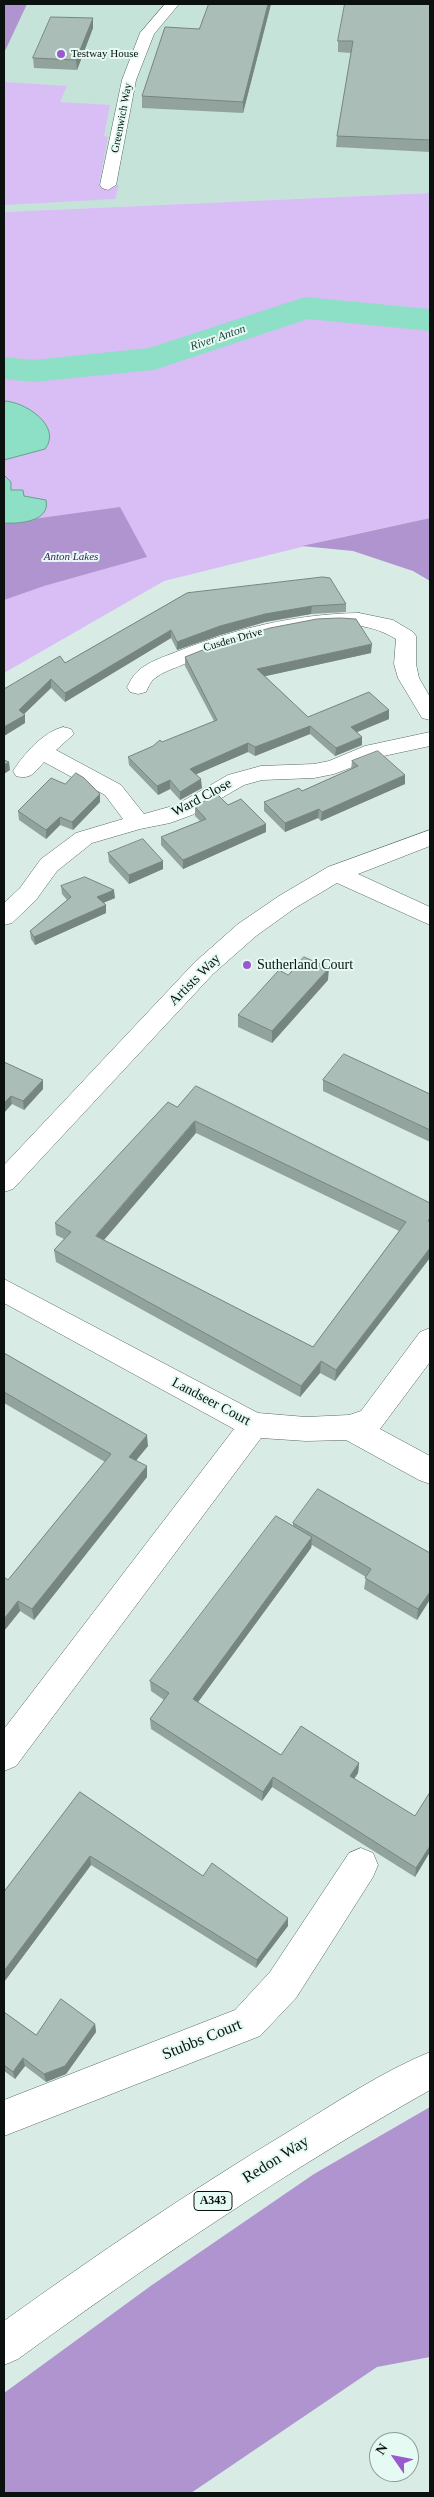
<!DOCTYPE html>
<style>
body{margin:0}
#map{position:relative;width:434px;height:2497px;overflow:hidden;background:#d8ece5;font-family:Georgia,serif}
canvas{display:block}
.frame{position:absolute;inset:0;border:5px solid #0a110f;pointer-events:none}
.north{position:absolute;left:369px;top:2432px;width:50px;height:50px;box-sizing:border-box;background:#e5faf2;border:1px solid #8d9d97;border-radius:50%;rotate:303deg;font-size:14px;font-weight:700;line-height:20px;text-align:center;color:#0a110f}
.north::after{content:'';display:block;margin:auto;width:18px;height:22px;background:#995ad0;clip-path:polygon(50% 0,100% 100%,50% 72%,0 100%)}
</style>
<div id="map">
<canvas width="434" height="2497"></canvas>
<div class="frame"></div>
<div class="north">N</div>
</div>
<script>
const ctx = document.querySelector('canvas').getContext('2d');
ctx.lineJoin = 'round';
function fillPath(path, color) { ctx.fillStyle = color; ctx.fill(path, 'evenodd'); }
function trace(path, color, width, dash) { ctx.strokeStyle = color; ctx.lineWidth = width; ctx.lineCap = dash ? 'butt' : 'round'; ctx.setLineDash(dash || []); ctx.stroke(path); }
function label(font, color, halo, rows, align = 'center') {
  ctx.font = font + ' Georgia,serif'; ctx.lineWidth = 4; ctx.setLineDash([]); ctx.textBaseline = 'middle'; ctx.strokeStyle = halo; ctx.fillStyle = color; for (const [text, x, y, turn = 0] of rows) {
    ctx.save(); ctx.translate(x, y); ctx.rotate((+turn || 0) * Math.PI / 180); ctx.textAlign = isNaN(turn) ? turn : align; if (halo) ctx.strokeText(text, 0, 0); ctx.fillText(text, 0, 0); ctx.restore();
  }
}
const built = new Path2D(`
 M4,4H430V193L4,212Z`);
const green = new Path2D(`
 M4,82L67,86L60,102L110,105L104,136L108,137L99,184L119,185L115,199L4,205Z
 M430,193V518L342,537L164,581L4,673V212Z`);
const forest = new Path2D(`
 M4,4H27L4,53Z
 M120,507L147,557L44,586L4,600V523Z
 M430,518V581L413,571L353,551L302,546Z
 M430,2107V2357L377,2367L191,2493H4V2393L152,2285L314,2174Z`);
const water = new Path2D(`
 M4,401C24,401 63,426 45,449L4,460Z
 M4,475L11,482V490H23L24,496L46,500C51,522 18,524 4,523Z`);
const river = new Path2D(`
 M305,297L430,309V331L308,319L154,370L33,382L4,379V357L33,360L149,348Z`);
const street = new Path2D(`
 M165,4H179L154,34L136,80L116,185L108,190L102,188L100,185L122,80L140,33Z
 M359,613L393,620L413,632L416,636V664L419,678L430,697V720L422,718L398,678L394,664L396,639C384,632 374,628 360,626C307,619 230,644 182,665C173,669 162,672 154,679C150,682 148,688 146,692L138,694L130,692L127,687C130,682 133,675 138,671C148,662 163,657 176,652C234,629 295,614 359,613Z
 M63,727L71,729L74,734L56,750L121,785L144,814L176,805L228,775L261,766L314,764L329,761L365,746L430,732V746L379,757L334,774L314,778L262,780L244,785L192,815L170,823L140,829L92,843L57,871L36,900L12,923L4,925V903L20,888L41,859L76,833L123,819L105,795L44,762C35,772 31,780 16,776L13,771C24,754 43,732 63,727Z
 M430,830V846L358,874L430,907V925L337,883L295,908L256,936L213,974L13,1189L4,1192V1165L195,962L238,924L279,896L328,867Z
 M4,1279L258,1413L306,1417L349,1415L361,1411L420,1332L430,1328V1362L380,1429L430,1456V1484L419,1480L346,1440L306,1441L261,1438L16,1766L4,1771V1729L234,1429L4,1303Z
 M361,1848L373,1853L378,1865L373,1877L296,1998L260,2036L4,2136V2100L235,2010L270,1972L349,1853Z`);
const primary = new Path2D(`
 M430,2052V2090C287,2171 151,2262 18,2359L4,2365V2321C96,2255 190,2191 288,2132C334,2104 381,2072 430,2052Z`);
const wall = new Path2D(`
 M271,4L243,113L142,108V96L199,29Z
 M430,4V152L336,147L337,136L351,53L338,52V41Z
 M93,18V28L77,70L34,68L33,58Z
 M187,593L346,604V612L311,614L265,622L220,635L177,650L171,638L65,702L51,688L24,714L25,715V723L4,736V689L65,663Z
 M371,653L265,676L308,717L389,710V719L357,732L362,737V745L335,756L310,734L255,756L248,752L196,774L202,788L180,800L170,789L158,795L129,765L128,757L214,721L185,666V657Z
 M352,761L405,784L321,821L318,818L285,832L264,811V802L302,791L351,769Z
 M65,784L100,794V802L73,830L60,825L46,839L19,820L18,811Z
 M228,805L266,824V832L183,869L161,845V837L200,821L195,816V807Z
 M108,853L163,861V869L129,884L109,862Z
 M61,886L115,898L103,903L106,905V913L35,945L31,939L30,931L67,900L62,894Z
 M288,975L328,980L272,1043L238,1027V1015Z
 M4,1062L43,1080V1089L24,1110L12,1104Z
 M323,1080L430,1094V1142L323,1091Z
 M177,1107L430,1203L335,1381L320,1373L300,1397L56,1262L54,1250L64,1239L56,1235L55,1223ZM196,1133L399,1231L313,1347L104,1240Z
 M4,1353L148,1446L136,1460L147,1477L34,1620L20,1611L4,1631V1577L8,1580L105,1462L4,1403Z
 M293,1523L430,1553V1602L429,1601L417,1620L364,1589L366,1577L312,1545L311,1548L198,1702L281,1755L359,1763L358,1773L354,1779L430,1852L415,1877L272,1787L262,1801L151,1729L150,1719L164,1700L151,1691L150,1681L293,1525Z
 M80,1792L203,1876L288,1926L256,1968L91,1865L4,1982V1892Z
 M4,2012L36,2035L95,2024L96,2032L66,2074L46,2082L25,2066L15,2079L4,2071Z`);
const shadedWall = new Path2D(`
 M268,4H271L243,113V102Z
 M93,18V28L77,70L76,60Z
 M312,606L311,614L265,622L220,635L177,650V642L220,626L265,614Z
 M171,630V638L65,702V693Z
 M372,644L371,653L257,678V669Z
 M51,679V688L21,717L25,715V723L4,736V727L19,710Z
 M389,710V719L350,735L351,727Z
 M310,726V734L255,756V747Z
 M362,737V745L335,756L336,748Z
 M248,743V752L190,777V769Z
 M9,762L10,770L4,774V765Z
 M405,775V784L321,821L322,812Z
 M201,779L202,788L180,800V792Z
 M170,780V789L158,795L157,786Z
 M100,794V802L73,830L72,822Z
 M319,809L318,818L285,832V823Z
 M60,817V825L46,839V830Z
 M266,824V832L183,869V860Z
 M163,861V869L129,884V875Z
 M114,890L115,898L98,905L97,897Z
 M106,905V913L35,945L34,937Z
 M329,968L328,980L272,1043V1031Z
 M43,1080V1089L24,1110L23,1101Z
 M11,1096L12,1104L4,1113V1103Z
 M195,1121L196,1133L97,1248L96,1236Z
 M430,1248V1258L335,1381L336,1370Z
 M321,1361L320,1373L300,1397L301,1386Z
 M147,1435L148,1446L130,1468L129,1457Z
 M147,1466V1477L34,1620L32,1609Z
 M312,1537L311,1548L193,1709V1699Z
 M430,1592L429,1601L417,1620L418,1609Z
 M18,1601L20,1611L4,1631V1619Z
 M359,1763L358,1773L349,1786L350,1776Z
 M273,1777L272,1787L262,1801L263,1792Z
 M430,1846V1852L415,1877L416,1868Z
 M90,1856L91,1865L4,1982V1971Z
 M288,1918V1926L256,1968L257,1960Z
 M95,2024L96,2032L66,2074L46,2082L44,2074Z
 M23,2058L25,2066L15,2079L13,2072Z`);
const building = new Path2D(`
 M209,4H268L243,102L142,96L165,27L199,29Z
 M345,4H430V140L337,136L353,41H338Z
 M51,17L93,18L76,60L33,58Z
 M323,577L330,578L346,604L312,606L265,614L220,626L177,642L171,630L65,693L51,679L19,710L25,715L4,727V689L60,656L65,663L187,593Z
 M340,618L356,619L372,644L257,669L308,717L369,692L389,710L351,727L362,737L336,748L310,726L255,747L248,743L190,769L201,779L180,792L170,780L157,786L128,757L153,746L160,740L162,742L217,720L185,657L223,642L270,628L317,619Z
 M378,751L405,775L322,812L319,809L285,823L264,802L299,788L302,791L358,766L352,761Z
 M4,760L9,762L4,765Z
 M76,773L84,778L100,794L72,822L60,817L46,830L18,811L51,778L65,784Z
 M217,794L228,805L241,799L266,824L183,860L161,837L206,819L195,807Z
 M143,839L163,861L129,875L108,853Z
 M85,877L114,890L97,897L106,905L34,937L30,931L71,897L61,886Z
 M304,957L329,968L272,1031L238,1015L279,970L288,975Z
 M344,1054L430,1094V1130L323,1080Z
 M4,1062L43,1080L23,1101L11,1096L4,1103Z
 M196,1086L430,1203V1218L428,1221L430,1222V1248L336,1370L321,1361L301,1386L54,1250L71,1232L55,1223L168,1102L177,1107ZM195,1121L406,1222L313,1347L96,1236Z
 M4,1353L147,1435L129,1457L147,1466L32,1609L18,1601L4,1619V1577L8,1580L111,1454L4,1392Z
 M318,1489L430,1553V1592L418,1609L365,1578L371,1569L293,1523Z
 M276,1516L312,1537L193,1699L281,1755L301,1726L359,1763L350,1776L415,1816L430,1792V1846L416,1868L273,1777L263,1792L150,1719L169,1693L150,1681Z
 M80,1792L203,1876L212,1863L288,1918L257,1960L90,1856L4,1971V1892Z
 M61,1999L95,2024L65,2066L44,2074L23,2058L13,2072L4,2065V2012L36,2035Z`);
const markers = [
 [61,54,5,"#995ad0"],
 [247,965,5,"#995ad0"]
];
const farPoinames = [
 ["Testway House",71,54]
];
const farStreetnames = [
 ["Greenwich Way",122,118,-79],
 ["Cusden Drive",233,640,-16]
];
const farParknames = [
 ["Anton Lakes",71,557]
];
const farWaternames = [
 ["River Anton",218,338,-19]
];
const shields = [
 [213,2201,38]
];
const shieldNames = [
 ["A343",213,2201]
];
const streetNames = [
 ["Ward Close",202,798,-28],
 ["Artists Way",195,980,-45],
 ["Landseer Court",211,1402,28]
];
const poiNames = [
 ["Sutherland Court",257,965]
];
const nearStreetnames = [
 ["Stubbs Court",202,2040,-22],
 ["Redon Way",276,2160,-32]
];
fillPath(built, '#c5e3d8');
fillPath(green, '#d9bef6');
fillPath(forest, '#b094cf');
fillPath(water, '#8ddfc5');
trace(water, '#66a18e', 1);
fillPath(river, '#8ddfc5');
trace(street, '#576963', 1);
trace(primary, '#576963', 1);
fillPath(street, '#fff');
fillPath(primary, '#fff');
fillPath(wall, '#92a39d');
fillPath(shadedWall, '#778580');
fillPath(building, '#aabeb7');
trace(building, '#778580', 1);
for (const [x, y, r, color] of markers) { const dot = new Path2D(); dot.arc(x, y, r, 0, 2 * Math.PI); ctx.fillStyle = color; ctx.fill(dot); trace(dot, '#e5faf2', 2); }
label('11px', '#0a110f', '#e5faf2', farPoinames, 'left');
label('11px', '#0a110f', '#e5faf2', farStreetnames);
label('italic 11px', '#3e175c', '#e5faf2', farParknames);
label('italic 12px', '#1f4439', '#e5faf2', farWaternames);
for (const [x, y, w] of shields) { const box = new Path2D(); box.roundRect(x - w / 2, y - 9.5, w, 19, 4); ctx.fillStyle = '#e5faf2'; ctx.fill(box); trace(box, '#0a110f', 1); }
label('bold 12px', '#0a110f', null, shieldNames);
label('14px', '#0a110f', '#e5faf2', streetNames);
label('14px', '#0a110f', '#e5faf2', poiNames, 'left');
label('16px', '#0a110f', '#e5faf2', nearStreetnames);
</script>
